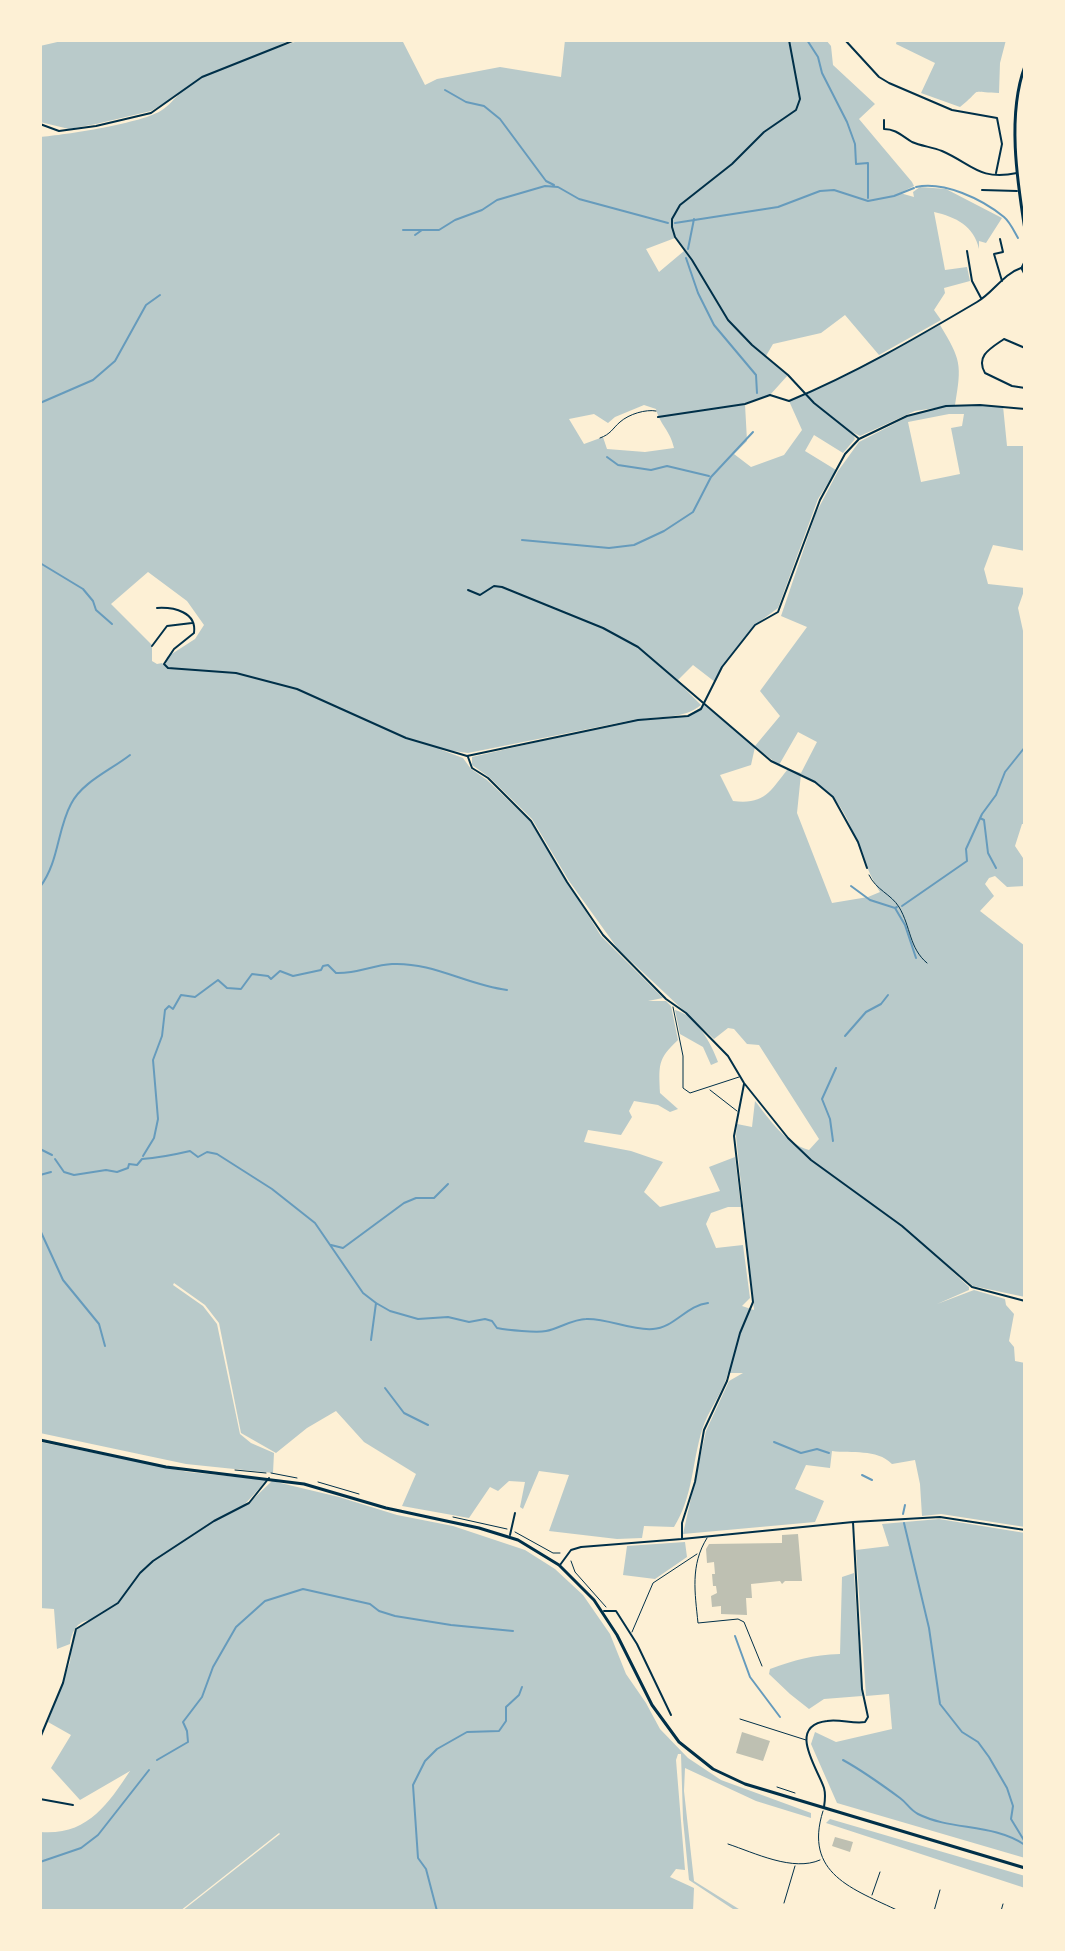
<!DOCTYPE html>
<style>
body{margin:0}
#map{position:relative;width:1065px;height:1951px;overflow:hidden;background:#fdf0d5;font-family:Mulish,sans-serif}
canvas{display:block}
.frame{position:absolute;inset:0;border:42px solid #fdf0d5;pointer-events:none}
</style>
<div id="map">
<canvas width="1065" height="1951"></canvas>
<div class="frame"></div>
</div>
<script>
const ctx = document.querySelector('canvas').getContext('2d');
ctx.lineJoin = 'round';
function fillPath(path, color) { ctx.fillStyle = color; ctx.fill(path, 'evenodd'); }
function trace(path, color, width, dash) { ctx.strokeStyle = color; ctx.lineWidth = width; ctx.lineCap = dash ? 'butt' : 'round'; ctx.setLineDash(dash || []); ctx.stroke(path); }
const green = new Path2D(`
 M66,40H290L270,50L301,40H402L425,85L437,79L500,67L561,77L565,40H826L831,46L833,65L875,104L859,119L912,182L914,186L900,193L914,197L913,192L920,187L946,189L1002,218L986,243L979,241V249C974,226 956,217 934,212L945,270L967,267L970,281L944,288L945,293L934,310L941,320L879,355L845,315L821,333L773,344L766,356L788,375L770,395L745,404L747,441L734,454L751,467L784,455L802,430L789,401L832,382L940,325C961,360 962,364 955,405L915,411L860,436L852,432L855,439L843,453L814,435L805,451L836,470L818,499L778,608L755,625L722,667L715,682L693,665L677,681L701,705C683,720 660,715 638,720L688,716L704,705L755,746L780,716L760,691L807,627L781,616L816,513L838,471L859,442L915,413L946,406H1003L1007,446H1025V551L993,545L984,569L988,584L1025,588L1018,608L1025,640V824H1022L1015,846L1025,861V886L1007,887L995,876L989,878L985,884L994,896L980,911L1025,946V1297L973,1286L935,1255L969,1287V1290L937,1304L974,1290L1005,1299L1006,1305L1014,1314L1009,1341L1014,1347L1015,1361L1025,1363V1527L941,1514L922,1516L920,1484L915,1460L892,1464C876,1448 852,1454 832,1451L830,1468L806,1465L795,1489L824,1501L815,1522L683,1534L706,1431L729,1381L743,1373H728C723,1393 708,1410 702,1430C692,1463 693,1497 674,1527L644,1526L642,1538L617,1539L549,1531L569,1475L539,1471L523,1509L520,1507L525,1482L509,1481L498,1491L490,1487L469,1518L402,1506L416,1474L364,1442L336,1411L307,1428L276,1453L241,1433L219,1323L205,1305L174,1283L173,1285L203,1306L217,1324L240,1434L251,1443L274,1453L273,1473L186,1464L40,1433V137C64,135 144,123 162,110C169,106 174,98 181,93L151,111L96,124L69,129L40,122V46ZM675,238L684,251L659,272L646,249ZM644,405L656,409C660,425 670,430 674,448L645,452L607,449L603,437L584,444L569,419L594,414L608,423L615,417ZM949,414H964L962,426L951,428L960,474L921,482L908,422ZM148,572L187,601L204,625L195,639L167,657L165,666L162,663L157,664L152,661V645L111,604ZM638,719L472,757V765L489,777L532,819L569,881L618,949L714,1039L728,1028L734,1029L747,1044L759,1045L819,1139L809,1150C785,1143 770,1120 755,1101L752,1127L737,1124L736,1136L754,1310L742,1306L750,1298L743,1245L716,1248L706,1224L711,1213L728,1207H741L735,1157L709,1167L720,1191L660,1207L644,1192L663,1162L631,1151L584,1142L588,1130L621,1135L632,1117L629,1111L634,1101L658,1105L670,1112L678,1109L660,1093C659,1066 657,1059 678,1040L671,1006L666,1001H648L663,998L601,936L530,821L487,780L471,769L463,758L439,749L468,753ZM798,732L817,742L801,773L788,769C770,791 765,805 733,801L720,775L751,765L755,747L779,765ZM801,774C811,780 823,787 832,796C854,820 862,865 880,892L868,897L832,903L797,813Z
 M897,40H1006L1000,63L999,93C966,92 985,87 960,107L921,93L935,63L896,44Z
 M675,1010C696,1015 711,1043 718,1062L711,1065L703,1047L680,1034Z
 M40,1442L188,1472L267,1480L245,1504L249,1503L272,1481L339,1497L397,1515L453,1526L525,1550L555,1569L583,1595L610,1634L626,1674L646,1703L660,1729L688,1758L721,1780L811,1813V1818L756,1801L685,1768L684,1791L694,1881L742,1911H736L689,1880L683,1819L681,1754H678L676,1760L685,1870L676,1869L670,1877L694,1888L693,1911H182L280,1834L279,1833L180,1911H40V1832C86,1836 107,1806 130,1771L80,1800L51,1768L71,1735L48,1722L70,1662L73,1635L80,1626L91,1620C77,1621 72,1631 70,1644L57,1649L54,1609L40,1608Z
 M939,1519L1025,1533V1858L837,1803L811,1744L815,1732L836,1742L892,1729L889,1694L866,1696L856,1550L889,1546L882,1524Z
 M685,1542L687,1557L655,1579L623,1575L627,1546Z
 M854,1573L862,1696L824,1699L809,1709L790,1694L769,1674L770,1669C795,1660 812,1655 840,1654L842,1577Z
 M830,1819L1025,1876V1888L826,1823Z`);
const stream = new Path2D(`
 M807,40L818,57L822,73L847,122L855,144L856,164L868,163V198
 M445,90L466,102L484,106L500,119L546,181L554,185
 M916,187C944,181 982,199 1004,217C1010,222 1014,231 1018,238
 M675,223L778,207L820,191L834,190L868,201L894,196L914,188
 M403,230H422
 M415,235L422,230H439L455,220L482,210L497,200L545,186L558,187L579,199L668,223
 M688,249L694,219
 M686,258L698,293L714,325L756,375L757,393
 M40,403L93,380L115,361L146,305L160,295
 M607,457L618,465L651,470L667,466L709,476
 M522,540L609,548L634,545L664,531L693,512L711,477L753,432
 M40,563L83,589L93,601L96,610L112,624
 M980,818L984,820L988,853L996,868
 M851,886L870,900L895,908
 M40,887C59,862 57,830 71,804C82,782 111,770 130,755
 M902,906L967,861L966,849L982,814L996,795L1005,772L1025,747
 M897,907L895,908L905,925L916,958
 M845,1036L866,1012L881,1004L888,995
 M833,1141L830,1119L822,1099L836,1068
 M40,1149L52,1155
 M143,1156L154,1138L158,1119L153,1060L162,1036L165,1010L169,1006L173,1009L181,995L195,997L218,980L227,988L241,989L252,974L268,976L271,979L280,971L293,976L321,970L323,966L328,965L336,973C356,974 373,965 392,964C433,962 467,985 507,990
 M55,1159L64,1172L74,1175L106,1170L117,1172L128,1168L129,1164L137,1165L142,1159C157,1158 173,1155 190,1151L198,1157L207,1152L217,1154L272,1189L315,1223L363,1293L376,1303L390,1311L418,1319L448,1317L469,1322L485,1319L492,1321L497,1328C508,1330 536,1333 546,1331C558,1329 573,1319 586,1319C608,1318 631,1331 653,1329C674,1328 687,1305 708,1303
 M40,1175L51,1172
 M40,1230L63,1280L99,1324L105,1346
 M331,1245L343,1248L404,1203L416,1198H434L448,1184
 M371,1340L376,1303
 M385,1388L404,1413L428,1425
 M774,1442L801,1453L817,1449L829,1453
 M862,1475L872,1480
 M903,1514L905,1505
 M904,1523L929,1628L940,1704L962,1732L978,1742L989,1757L1007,1788L1013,1806L1011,1819L1025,1842
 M735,1636L750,1677L780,1717
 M157,1760L188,1742L187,1731L183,1722L202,1697L213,1667L236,1627L265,1601L303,1589L370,1604L379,1611L395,1616L451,1625L513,1631
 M843,1760C863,1771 881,1784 900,1798C907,1803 910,1810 918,1814C952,1831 992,1823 1025,1845
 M40,1862L81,1848L98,1835L149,1770
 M437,1911L426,1869L418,1858L413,1785L425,1761L437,1749L467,1732L499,1731L506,1721V1707L519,1695L522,1687`);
const building = new Path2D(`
 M798,1534L802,1581H785L782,1584L780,1581L751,1584L752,1598H746L747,1615L721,1614V1606L712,1607L711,1596L717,1593L716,1586H713L712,1574H715L714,1562L707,1563L706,1549L709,1544L782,1543V1535Z
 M742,1732L770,1741L763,1761L736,1753Z
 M835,1837L853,1842L850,1852L832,1846Z`);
const path = new Path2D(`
 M600,438C611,434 612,429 620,422C629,414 646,409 656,411
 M869,875C876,890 891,894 899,907C911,927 909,948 927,963
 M235,1470L266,1473
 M271,1473L297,1478
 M318,1482L359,1494
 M453,1517L507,1529
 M515,1532L553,1553H560
 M571,1561L575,1572L606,1607
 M777,1787L795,1793`);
const service = new Path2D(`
 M673,1007L683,1056V1088L690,1093L739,1077
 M710,1090L737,1111
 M707,1538C690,1565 695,1593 698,1623L738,1619L744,1622L762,1666
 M632,1632L653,1583L697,1554
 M740,1719L806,1740
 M823,1811C803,1874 853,1889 899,1911
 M728,1844C755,1853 793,1872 820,1860
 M872,1895L880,1872
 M784,1903L795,1866
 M934,1911L940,1890
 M1001,1911L1003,1904`);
const minor = new Path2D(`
 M789,40L800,99L796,110L764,132L732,164L680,205L672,219V227L675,237L692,260L728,320L752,345L788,375L814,403L858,438
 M845,40L879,77L889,83L952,110L997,118L1002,144L996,173
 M884,120V129C896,129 902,136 912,142C921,146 932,147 942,151C972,164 979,181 1017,173
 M40,124L59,131L96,126L151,113L202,77L295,40
 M982,190L1017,191
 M1000,239L1003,252L994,254L1002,281
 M967,251L972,281L981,298
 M1025,348L1004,339C991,348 975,356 985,373L1012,386L1025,388
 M658,417L745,404L770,395L789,401C854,374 916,338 977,302C993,293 1003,274 1021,268
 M468,590L480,595L494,586L502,587L603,628L638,647L771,761L815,782L833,797L858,842L867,868
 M157,608C174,607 197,612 194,633L174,649L164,664L168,668L236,673L297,689L406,738L467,756L638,720L688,716L701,709L722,667L755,625L778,612L820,500L845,454L859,439L907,416L946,406L980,405L1025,409
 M152,646L167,626L192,623
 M468,757L472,768L488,778L531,821L567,882L603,935L666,999L686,1013L728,1056L744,1083L788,1138L811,1160L902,1226L972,1287L1025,1301
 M510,1535L515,1513
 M682,1539V1523L695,1482L704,1430L727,1381L740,1333L753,1302L734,1136L744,1084
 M560,1565L571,1550L581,1547L682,1539L853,1522L940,1517L1025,1530
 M604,1611H616L637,1644L671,1715
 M40,1738L63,1683L76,1629L118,1603L140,1573L153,1561L214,1521L249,1503L269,1478
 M40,1799L73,1805
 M824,1807C825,1801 826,1795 824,1788C818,1769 786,1726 827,1721C840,1719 853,1724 865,1722L868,1717L862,1689L853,1522`);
const primary = new Path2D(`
 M1025,66C1007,114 1017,180 1025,230
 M1025,262L1022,268L1025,274
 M40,1440L166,1467L304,1484L386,1508L479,1528L518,1540L559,1565L594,1600L617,1635L652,1705L679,1742L713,1769L745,1784L1025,1868`);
fillPath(green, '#b9caca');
trace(stream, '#669bbc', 2);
fillPath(building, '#bec0b2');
trace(path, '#003049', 1);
trace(service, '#003049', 1);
trace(minor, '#003049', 2);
trace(primary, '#003049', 3);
</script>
